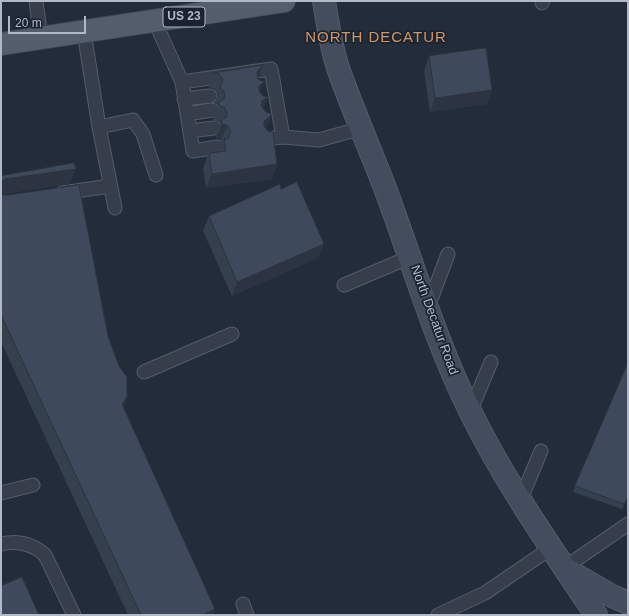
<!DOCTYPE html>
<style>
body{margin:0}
#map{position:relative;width:629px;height:616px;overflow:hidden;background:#222c3b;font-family:Arial,sans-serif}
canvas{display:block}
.frame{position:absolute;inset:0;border:2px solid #b1b9c7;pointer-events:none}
.scale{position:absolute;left:8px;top:16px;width:78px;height:18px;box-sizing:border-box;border:2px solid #b1b9c7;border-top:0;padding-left:5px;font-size:12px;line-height:14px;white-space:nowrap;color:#b1b9c7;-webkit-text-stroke:3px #1b2330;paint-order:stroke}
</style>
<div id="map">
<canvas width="629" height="616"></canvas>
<div class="frame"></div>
<div class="scale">20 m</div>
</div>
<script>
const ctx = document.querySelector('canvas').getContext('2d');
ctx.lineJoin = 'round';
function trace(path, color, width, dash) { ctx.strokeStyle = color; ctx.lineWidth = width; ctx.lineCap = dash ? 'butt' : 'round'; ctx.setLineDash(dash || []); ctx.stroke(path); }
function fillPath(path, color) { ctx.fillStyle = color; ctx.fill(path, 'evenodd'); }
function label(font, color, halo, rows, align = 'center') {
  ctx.font = font + ' Arial,sans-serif'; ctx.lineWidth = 3.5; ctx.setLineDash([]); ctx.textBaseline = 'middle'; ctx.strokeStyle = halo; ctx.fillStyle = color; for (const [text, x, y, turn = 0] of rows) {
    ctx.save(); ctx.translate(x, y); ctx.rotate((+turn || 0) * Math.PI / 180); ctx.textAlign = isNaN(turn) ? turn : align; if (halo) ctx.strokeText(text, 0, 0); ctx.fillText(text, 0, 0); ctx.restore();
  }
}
const service = new Path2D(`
 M36,1L41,38
 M542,3L543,1
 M155,22L182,82L193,151L218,147
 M84,32L99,127L115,208
 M182,82L271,69L283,137
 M184,99L210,96
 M187,114L212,110
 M99,127L133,120L143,134L156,175
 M190,131L214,128
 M274,138L283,137L319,140L362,128
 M62,193L110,186
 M344,285L410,257
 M428,307L448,254
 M144,372L232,334
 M470,412L491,362
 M1,493L33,485
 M520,501L541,451
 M1,544C18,540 33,544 45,555L74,615
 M564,568L628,524
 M243,604L247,615
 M438,615L485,593L551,548`);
const secondary = new Path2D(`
 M324,1C328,25 331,48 339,71C353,110 370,149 385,188C413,263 435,341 471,413C506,484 552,549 596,615
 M569,571L612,596L628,603`);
const primary = new Path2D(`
 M1,44L284,1`);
const wall = new Path2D(`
 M429,56L492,90L487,104L430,112L424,71Z
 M263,65L258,79L260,92L263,96L268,97L263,109L266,112L271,116L266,129L277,164L272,179L206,188L203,168L209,153L220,152L223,143L221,140L216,139V136L220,123L213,120V118L218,105L215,102L218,94L214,89L208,87L214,73Z
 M1,176L70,184L2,194L108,336L127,397L123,408L213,615H128L1,342Z
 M281,189L324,244L318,258L232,296L203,231L209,216Z
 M575,486L628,497L622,509L573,492Z`);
const shadedWall = new Path2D(`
 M263,65L258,80L257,72Z
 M264,82L258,97L259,86Z
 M492,90L487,104L430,112L435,98Z
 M268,97L262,112L257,116L262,101Z
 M271,116L265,131L259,136L264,121Z
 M222,124L227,125L221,140L216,139Z
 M277,164L272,179L206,188L212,174Z
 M76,169L70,184L1,194V182L5,179Z
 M324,244L318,258L232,296L237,282Z
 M127,397L122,412V404Z
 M215,609L213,615H202Z`);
const building = new Path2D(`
 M486,48L492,90L435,98L429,56Z
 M263,65L257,72L258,79L264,82L259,86V91L263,96L268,97L262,101L261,106L266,112L270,113L271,116L264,121V126L268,131L273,132L277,164L212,174L209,153L226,151L224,140L229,138L231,131L227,125L222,124L221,121L227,117V113L225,108L219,105L218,103L225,98L224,91L220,88L223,80L219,74L214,73Z
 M74,163L76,169L5,179L1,182V176Z
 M297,182L324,244L237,282L209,216L280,184L281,189Z
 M79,185L108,336L119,366L127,377V397L122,404L215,609L202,615H141L1,315V192L3,195H8Z
 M628,363V496L624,504L575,486Z
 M22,577L39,615H1V586Z`);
const shields = [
 [184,17,42]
];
const shieldNames = [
 ["US 23",184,17]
];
const streetNames = [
 ["North Decatur Road",434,320,70]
];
const quarterNames = [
 ["NORTH DECATUR",376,38]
];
trace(service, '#545c69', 15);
trace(secondary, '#545c69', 24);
trace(primary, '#3f4754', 24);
trace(service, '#363e4b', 13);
trace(secondary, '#444d5e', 22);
trace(primary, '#545d6b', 22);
fillPath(wall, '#35404e');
fillPath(shadedWall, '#2b3440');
fillPath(building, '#3e4a5b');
trace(building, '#2b3440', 1);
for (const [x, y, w] of shields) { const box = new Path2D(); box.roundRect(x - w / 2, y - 10, w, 20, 3); ctx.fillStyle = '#1b2330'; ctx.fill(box); trace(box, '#b1b9c7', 1); }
label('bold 12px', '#b1b9c7', null, shieldNames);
label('13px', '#b1b9c7', '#1b2330', streetNames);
ctx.letterSpacing = '1px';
label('15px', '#d39760', '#1b2330', quarterNames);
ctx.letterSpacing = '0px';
</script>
